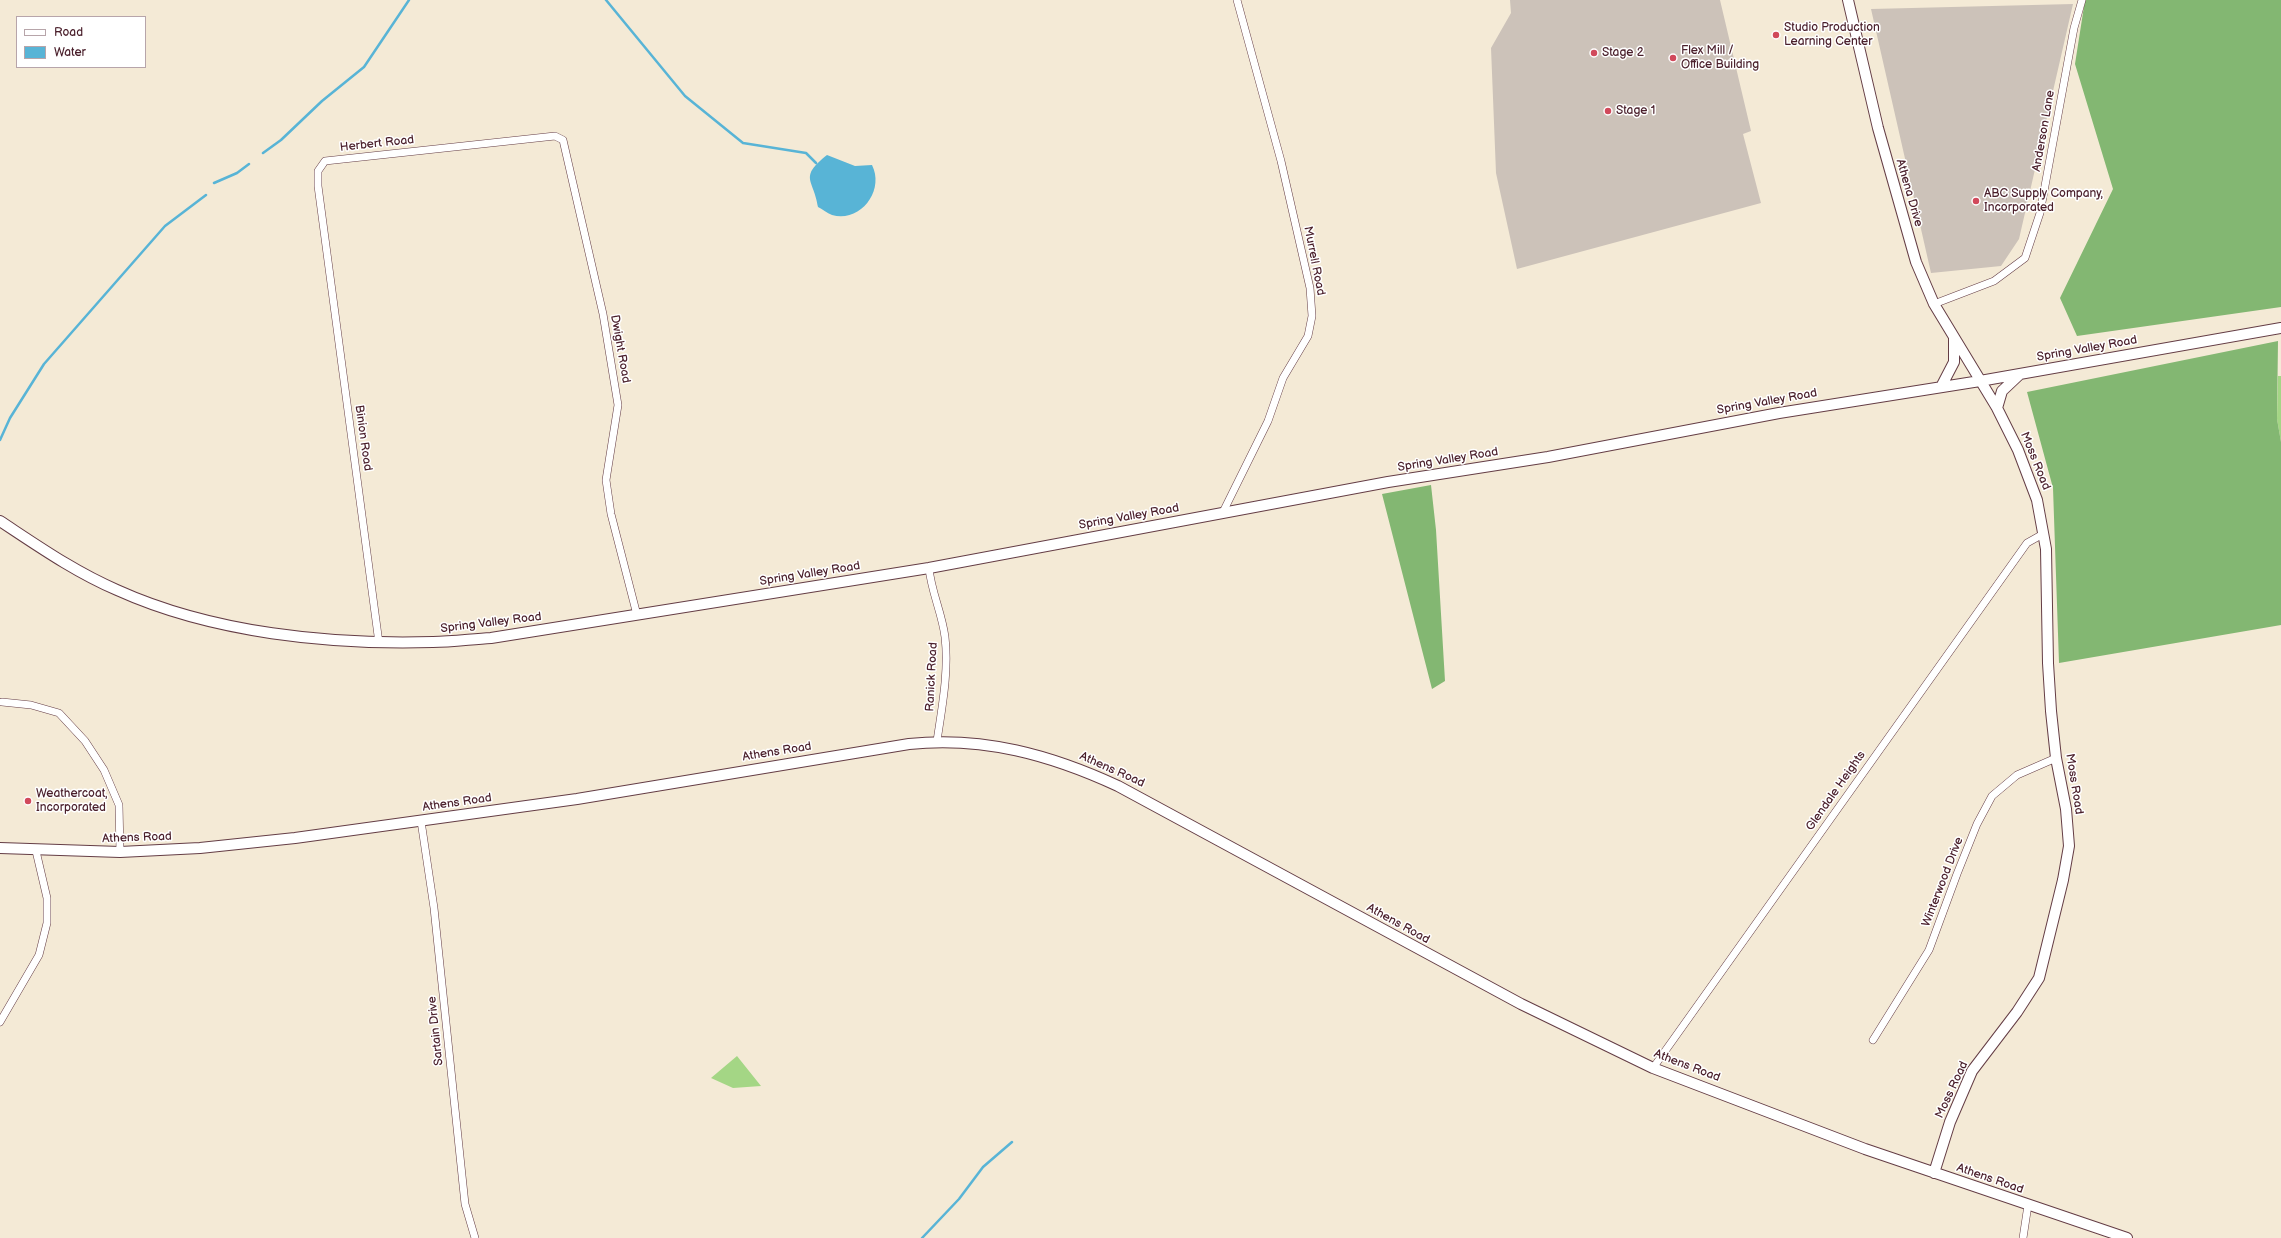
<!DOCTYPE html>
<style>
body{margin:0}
#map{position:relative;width:2281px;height:1238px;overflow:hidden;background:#f4ead6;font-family:"Balsamiq Sans",sans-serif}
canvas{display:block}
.legend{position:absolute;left:16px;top:16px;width:130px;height:52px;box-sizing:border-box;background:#fff;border:1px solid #b7a5aa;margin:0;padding:5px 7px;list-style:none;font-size:12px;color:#4a1f2b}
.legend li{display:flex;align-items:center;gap:8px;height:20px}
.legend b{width:20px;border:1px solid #b7a5aa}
</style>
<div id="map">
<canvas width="2281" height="1238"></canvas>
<ul class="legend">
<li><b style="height:5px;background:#fff"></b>Road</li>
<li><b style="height:11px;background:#58b4d6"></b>Water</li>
</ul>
</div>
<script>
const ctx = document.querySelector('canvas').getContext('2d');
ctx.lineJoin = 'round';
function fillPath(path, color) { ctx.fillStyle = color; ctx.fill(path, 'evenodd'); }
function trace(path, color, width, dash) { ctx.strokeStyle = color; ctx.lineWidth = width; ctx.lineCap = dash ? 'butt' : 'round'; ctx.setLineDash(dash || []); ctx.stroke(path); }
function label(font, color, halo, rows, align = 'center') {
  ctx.font = font + ' "Balsamiq Sans",sans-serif'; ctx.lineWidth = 3; ctx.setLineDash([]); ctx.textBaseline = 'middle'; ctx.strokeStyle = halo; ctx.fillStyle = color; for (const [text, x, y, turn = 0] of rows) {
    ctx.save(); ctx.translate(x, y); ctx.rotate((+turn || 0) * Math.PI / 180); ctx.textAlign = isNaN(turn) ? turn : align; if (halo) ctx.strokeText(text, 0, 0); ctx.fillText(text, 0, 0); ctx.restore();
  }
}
const industrial = new Path2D(`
 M1510,0H1720L1751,131L1743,134L1761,203L1517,269L1496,173L1491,48L1511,13Z
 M2073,4L2019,239L2001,266L1931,273L1871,9Z`);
const green = new Path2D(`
 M2278,376H2281V442L2277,419Z
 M737,1056L761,1086L733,1088L711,1078Z`);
const forest = new Path2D(`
 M2085,0H2281V307L2077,336L2060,298L2113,189L2075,64Z
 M2278,341L2277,419L2281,442V625L2059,663L2053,488L2027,392Z
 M1431,485L1436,530L1445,681L1432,689L1382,494Z`);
const water = new Path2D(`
 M827,155L855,166L872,165C885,191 860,223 832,215C827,213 822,209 818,207C814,179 798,178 827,155Z`);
const stream = new Path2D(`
 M606,0L685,96L743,143L806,153L816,163
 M263,153L281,140L322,101L364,67L409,0
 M214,183L237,173L249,164
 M0,440L10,418L44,364L165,226L206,195
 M922,1238L959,1199L983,1167L1012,1142`);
const street = new Path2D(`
 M1934,304L1994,281L2025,258L2040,213L2074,28L2082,0
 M1222,514L1268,421L1283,378L1308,336L1312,316L1310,288L1281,161L1237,0
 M929,568C931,591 942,613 945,637C949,671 942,707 937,741
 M379,643L318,186V171L325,161L555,136L563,140L603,314L618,405L606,480L611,514L637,615
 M2,702L31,705L59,713L85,741L104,770L119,805L120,852
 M421,821L434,908L465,1204L475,1238
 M0,1022L39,955L47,923V898L36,851
 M1873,1040L1929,950L1957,874L1977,824L1992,796L2017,775L2056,758
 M1653,1068L2027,543L2043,534
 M2023,1238L2028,1205`);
const secondary = new Path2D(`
 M1848,0L1878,128L1916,262L1934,304L1997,408L2018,450L2037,500L2046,549L2048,663L2051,711L2056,758L2066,809L2069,846L2063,880L2039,978L2017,1012L1972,1071L1950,1122L1934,1173
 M1941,387L1954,362V339
 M1997,408L2002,391L2019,375
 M0,521C38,546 75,572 117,590C212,633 330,645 433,642C452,642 472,639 491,638L929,568L1388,482L1548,457L1779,413L1980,381L2281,328
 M0,848L120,852L200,848L295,838L577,799L909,744C983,736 1051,755 1118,786L1521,1004L1653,1068L1865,1149L2127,1238`);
const markers = [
 [1776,35,4,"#d1495b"],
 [1594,53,4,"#d1495b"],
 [1673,58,4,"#d1495b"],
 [1608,111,4,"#d1495b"],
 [1976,201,4,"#d1495b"],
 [28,801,4,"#d1495b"]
];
const poiNames = [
 ["Studio Production",1784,28],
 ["Learning Center",1784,42],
 ["Flex Mill /",1681,51],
 ["Office Building",1681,65],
 ["Stage 2",1602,53],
 ["Stage 1",1616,111],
 ["ABC Supply Company,",1984,194],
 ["Incorporated",1984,208],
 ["Weathercoat,",36,794],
 ["Incorporated",36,808]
];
const streetNames = [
 ["Anderson Lane",2044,131,-80],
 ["Herbert Road",377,144,-6],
 ["Athena Drive",1909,193,74],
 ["Murrell Road",1314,261,79],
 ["Dwight Road",620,349,80],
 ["Spring Valley Road",2087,349,-10],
 ["Spring Valley Road",1767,402,-10],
 ["Binion Road",363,438,82],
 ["Spring Valley Road",1448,460,-9],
 ["Moss Road",2035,461,68],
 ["Spring Valley Road",1129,517,-10],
 ["Spring Valley Road",810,574,-9],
 ["Spring Valley Road",491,623,-7],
 ["Ranick Road",932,677,-87],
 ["Athens Road",777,752,-9],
 ["Athens Road",1112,770,24],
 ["Moss Road",2074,784,81],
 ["Glendale Heights",1836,791,-55],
 ["Athens Road",457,803,-8],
 ["Athens Road",137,838,-2],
 ["Winterwood Drive",1943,882,-69],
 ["Athens Road",1398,924,29],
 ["Sartain Drive",436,1031,-96],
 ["Athens Road",1687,1066,21],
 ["Moss Road",1952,1090,-65],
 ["Athens Road",1990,1179,19]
];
fillPath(industrial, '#ccc2b9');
fillPath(green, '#a4d685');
fillPath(forest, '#83b772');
fillPath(water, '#58b4d6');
trace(stream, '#58b4d6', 2.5);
trace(street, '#643d45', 8);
trace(secondary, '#643d45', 12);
trace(street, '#fff', 7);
trace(secondary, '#fff', 10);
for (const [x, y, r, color] of markers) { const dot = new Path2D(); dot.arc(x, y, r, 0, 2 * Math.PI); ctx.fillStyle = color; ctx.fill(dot); trace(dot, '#fff', 1.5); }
label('12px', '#4a1f2b', '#fff', poiNames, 'left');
label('12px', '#4a1f2b', '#fff', streetNames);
</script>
